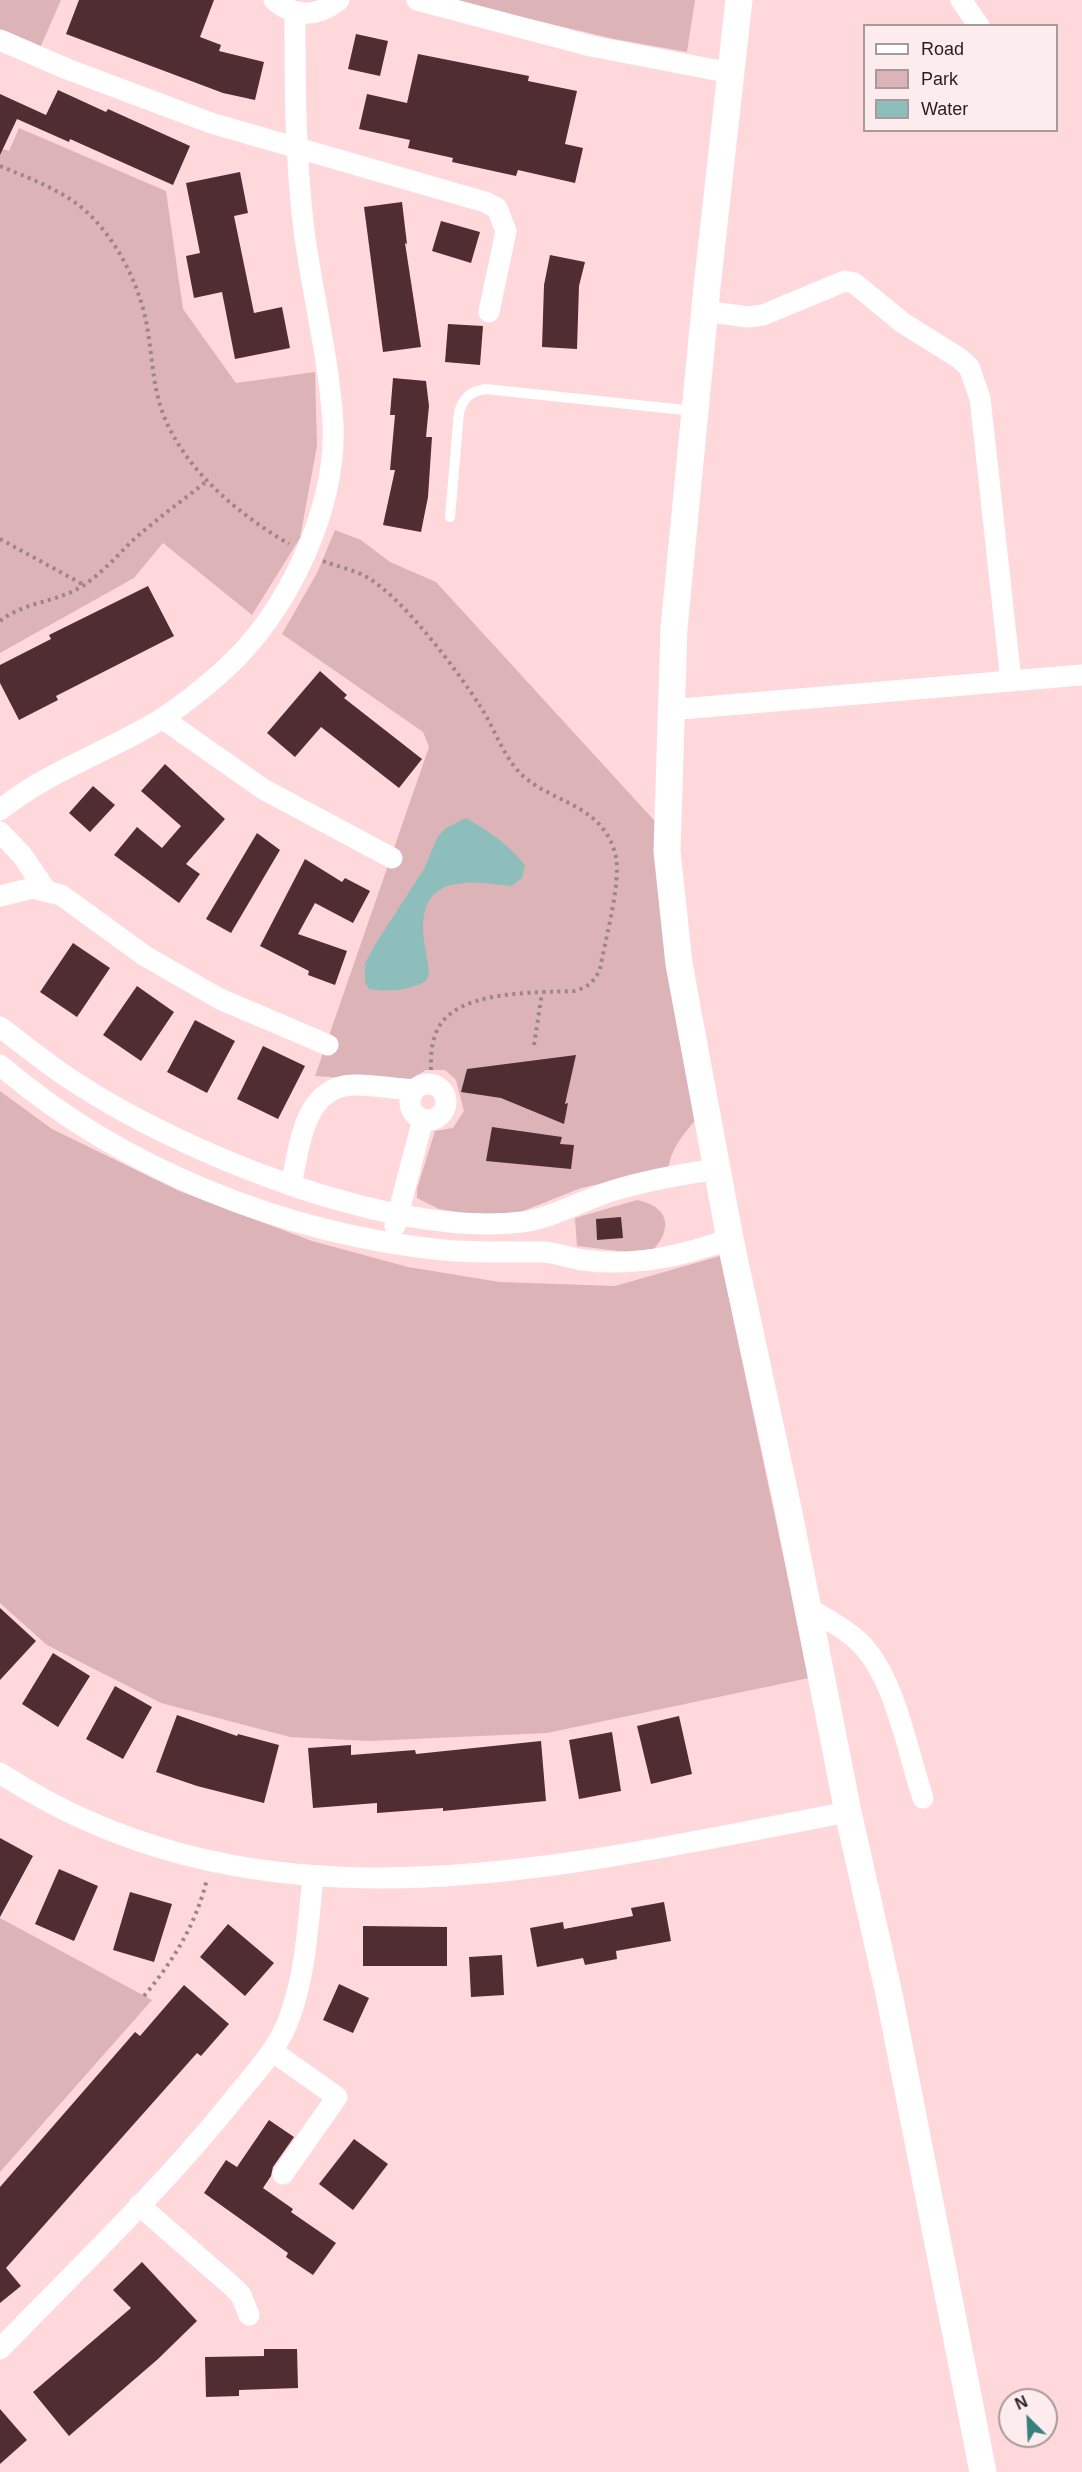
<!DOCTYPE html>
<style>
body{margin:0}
#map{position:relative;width:1082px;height:2472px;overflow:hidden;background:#ffd8dc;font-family:Helvetica,sans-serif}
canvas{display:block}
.legend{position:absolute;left:863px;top:24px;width:195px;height:108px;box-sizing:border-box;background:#fceced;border:2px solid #a8999b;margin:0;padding:8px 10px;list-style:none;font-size:18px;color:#2b1d1f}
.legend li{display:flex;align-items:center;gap:12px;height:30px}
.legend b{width:30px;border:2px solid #a8999b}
.north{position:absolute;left:998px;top:2388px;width:60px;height:60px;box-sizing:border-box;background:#fceced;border:2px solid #a8999b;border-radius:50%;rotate:336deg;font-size:16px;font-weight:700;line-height:24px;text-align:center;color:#2b1d1f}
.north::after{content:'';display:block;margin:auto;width:21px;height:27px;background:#38807c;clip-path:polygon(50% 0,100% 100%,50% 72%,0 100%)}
</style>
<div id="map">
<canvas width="1082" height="2472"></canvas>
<ul class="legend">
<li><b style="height:8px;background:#fff"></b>Road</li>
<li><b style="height:16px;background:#dcb4b8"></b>Park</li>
<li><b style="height:16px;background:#8ebebb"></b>Water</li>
</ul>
<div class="north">N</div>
</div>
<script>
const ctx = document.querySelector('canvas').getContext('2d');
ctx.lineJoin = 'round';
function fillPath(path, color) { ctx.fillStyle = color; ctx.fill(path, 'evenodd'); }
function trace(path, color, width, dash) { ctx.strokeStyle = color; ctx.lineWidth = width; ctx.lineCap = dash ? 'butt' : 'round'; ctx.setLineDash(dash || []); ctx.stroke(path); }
const green = new Path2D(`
 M0,0H61L40,48L0,30Z
 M450,0H695L687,52L614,39Z
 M19,128L166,191L183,309L236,383L315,372L317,446L300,538L252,615L163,543L134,578L0,653V148L9,151Z
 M335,530L361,540L390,562L436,582L663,830L699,1116C684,1134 671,1147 668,1171L648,1173L581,1188L513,1215L483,1216L439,1209L417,1198V1189L435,1131L453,1128L464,1111L456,1080L445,1070H426L406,1082L315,1076L429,747L423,732L282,634L317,573Z
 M0,1091L52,1129L179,1191L312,1241L408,1267L500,1282L615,1286L720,1256L809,1678L547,1733L369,1741L290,1737L161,1703L47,1645L0,1603Z
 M637,1200C667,1206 674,1226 654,1249L627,1252L577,1246L575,1218Z
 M0,1918L152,2000L0,2172Z`);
const water = new Path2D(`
 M466,818C490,832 507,843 525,865L522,878L512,886C476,883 424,871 423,927C423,943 428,958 429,973L426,981C408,991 389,992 369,989L365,983V963L376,943L424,869L438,836L446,828Z`);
const building = new Path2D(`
 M79,0H214L200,37L221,45L219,51L264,62L255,100L223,93L66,34Z
 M356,34L388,41L380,76L348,69Z
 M418,54L529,76L528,81L577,91L565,144L583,148L575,183L518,170L516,176L452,162L453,158L408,148L410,140L359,129L367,94L407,103Z
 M58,90L106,112L108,109L190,146L173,185L70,139L69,142L17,119L0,155V94L46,115Z
 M240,172L248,213L234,216L254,313L282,307L290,348L235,359L222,292L194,298L186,256L200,253L186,183Z
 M402,202L407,244L405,243L421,347L383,352L364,207Z
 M441,221L480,232L471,263L432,251Z
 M550,255L585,262L579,286L577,349L542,347L544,285Z
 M448,324L483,326L480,365L445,362Z
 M393,378L426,381L429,406L426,437H432L428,497L421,532L383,525L395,470H390L395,415H390Z
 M148,586L174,636L56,696L58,700L19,720L0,683V665L51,639L49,635Z
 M320,671L347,695L344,698L422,759L399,788L321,727L295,757L267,733Z
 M165,764L225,819L186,864L200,874L179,903L114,855L137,827L162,848L181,826L141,791Z
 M93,786L115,805L90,832L69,813Z
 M257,833L280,850L231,933L206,919Z
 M305,859L342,882L345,878L370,891L353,923L315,903L298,934L347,951L335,985L308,975L309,971L260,946Z
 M73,943L110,968L77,1017L40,992Z
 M137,986L174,1012L141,1061L103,1035Z
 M195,1020L235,1041L207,1093L167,1072Z
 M263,1046L305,1066L278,1119L237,1099Z
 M576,1055L565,1104L568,1103L564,1124L501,1098L461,1092L467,1069Z
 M492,1127L562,1137L560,1144L574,1145L571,1169L486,1161Z
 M621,1217L623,1238L597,1240L596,1219Z
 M0,1608L36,1641L0,1680Z
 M53,1653L90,1676L58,1727L22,1704Z
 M115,1686L152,1707L123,1759L86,1739Z
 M177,1715L237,1736L238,1734L279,1745L264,1803L197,1786L156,1772Z
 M679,1716L692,1774L651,1784L637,1726Z
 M612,1732L621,1791L579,1799L569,1740Z
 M541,1741L546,1801L443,1811V1808L377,1813V1803L313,1808L308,1748L351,1745V1755L415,1750L416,1754Z
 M0,1838L33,1856L0,1917Z
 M59,1869L98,1886L74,1941L35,1924Z
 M130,1892L172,1904L154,1962L113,1950Z
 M664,1902L671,1941L616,1951L617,1959L585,1965L583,1958L537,1967L530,1928L563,1922L564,1929L633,1916L631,1908Z
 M228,1924L274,1963L245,1996L200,1957Z
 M363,1926L447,1927V1966H363Z
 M502,1955L504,1995L471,1997L469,1957Z
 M339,1984L369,1998L353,2033L323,2020Z
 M184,1985L229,2024L201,2056L197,2053L6,2268L21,2286L0,2303V2187L135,2032L140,2036Z
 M269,2120L294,2137L273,2167L271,2176L263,2188L293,2209L291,2212L336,2243L313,2275L286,2257L288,2253L204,2193L226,2160L237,2167Z
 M354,2139L388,2164L353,2210L319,2184Z
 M142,2262L197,2321L158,2359L69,2436L33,2392L131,2308L113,2290Z
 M264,2349H297L298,2388L239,2390V2396L206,2397L205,2357L264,2356Z
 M0,2409L27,2440L0,2464Z`);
const path = new Path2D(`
 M0,166C24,176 48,185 70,199C109,224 137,277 146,321C152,350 152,383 162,411C183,469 238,514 289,544
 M0,539L84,585
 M323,561C338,567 356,570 370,579C405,601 457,670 480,706C494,727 502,754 520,773C551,804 604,803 616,857C621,883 605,941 600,969C594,982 588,987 575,991C536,993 452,989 436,1033C430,1047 431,1064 431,1079
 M0,621C25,601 57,603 84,585C102,573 116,557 131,542C155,520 182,501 207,481
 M534,1045L542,993
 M144,1996C174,1960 196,1924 207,1879`);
const service = new Path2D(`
 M450,517L459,412C464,397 470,392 485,389L694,411`);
const minor = new Path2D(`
 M274,0C295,18 318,17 339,0
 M417,0L591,46L731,73
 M961,0L979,26
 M0,40L67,69L211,123L485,202L497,208L506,231L489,312
 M704,311L748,317L763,315L845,281L854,283L903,323L959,358L969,367L980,398L1011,681
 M669,710L1082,675
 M162,718L263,789L392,858
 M0,810C48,771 110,751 163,718C184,704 204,688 223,671C287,614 337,509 333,423C329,361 314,300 305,238C295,163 295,88 295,13
 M0,832L22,855L45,889
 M0,896L33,888L61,895L145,956L220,999L328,1045
 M0,1027C24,1045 48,1065 73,1081C182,1153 391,1238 522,1222C553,1218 582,1200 612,1191C647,1180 682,1174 719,1169
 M0,1065C121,1169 285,1234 443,1250C477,1253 510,1252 543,1252C557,1253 570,1258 583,1260C635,1267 682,1256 730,1239
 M410 1102a18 18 0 1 1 36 0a18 18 0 1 1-36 0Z
 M291,1184C300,1147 303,1087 353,1085C372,1084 394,1089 414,1090
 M395,1226L423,1119
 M808,1608C825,1618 843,1627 858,1641C895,1675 907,1751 923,1798
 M0,1773C263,1945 563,1866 848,1812
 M272,2051L337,2097L283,2174
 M139,2205L233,2287L241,2295L249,2315
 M0,2349C80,2266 165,2186 237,2095C257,2071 280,2046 290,2016C306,1972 308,1924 313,1877`);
const tertiary = new Path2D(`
 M739,0L707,287L674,628L667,851L679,964L730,1239L789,1513L848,1812L889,1994L983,2472`);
fillPath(green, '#dcb4b8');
fillPath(water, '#8ebebb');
fillPath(building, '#502d32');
trace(path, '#9f8487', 4, [3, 4.5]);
trace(service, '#fff', 10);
trace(minor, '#fff', 21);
trace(tertiary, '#fff', 27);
</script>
